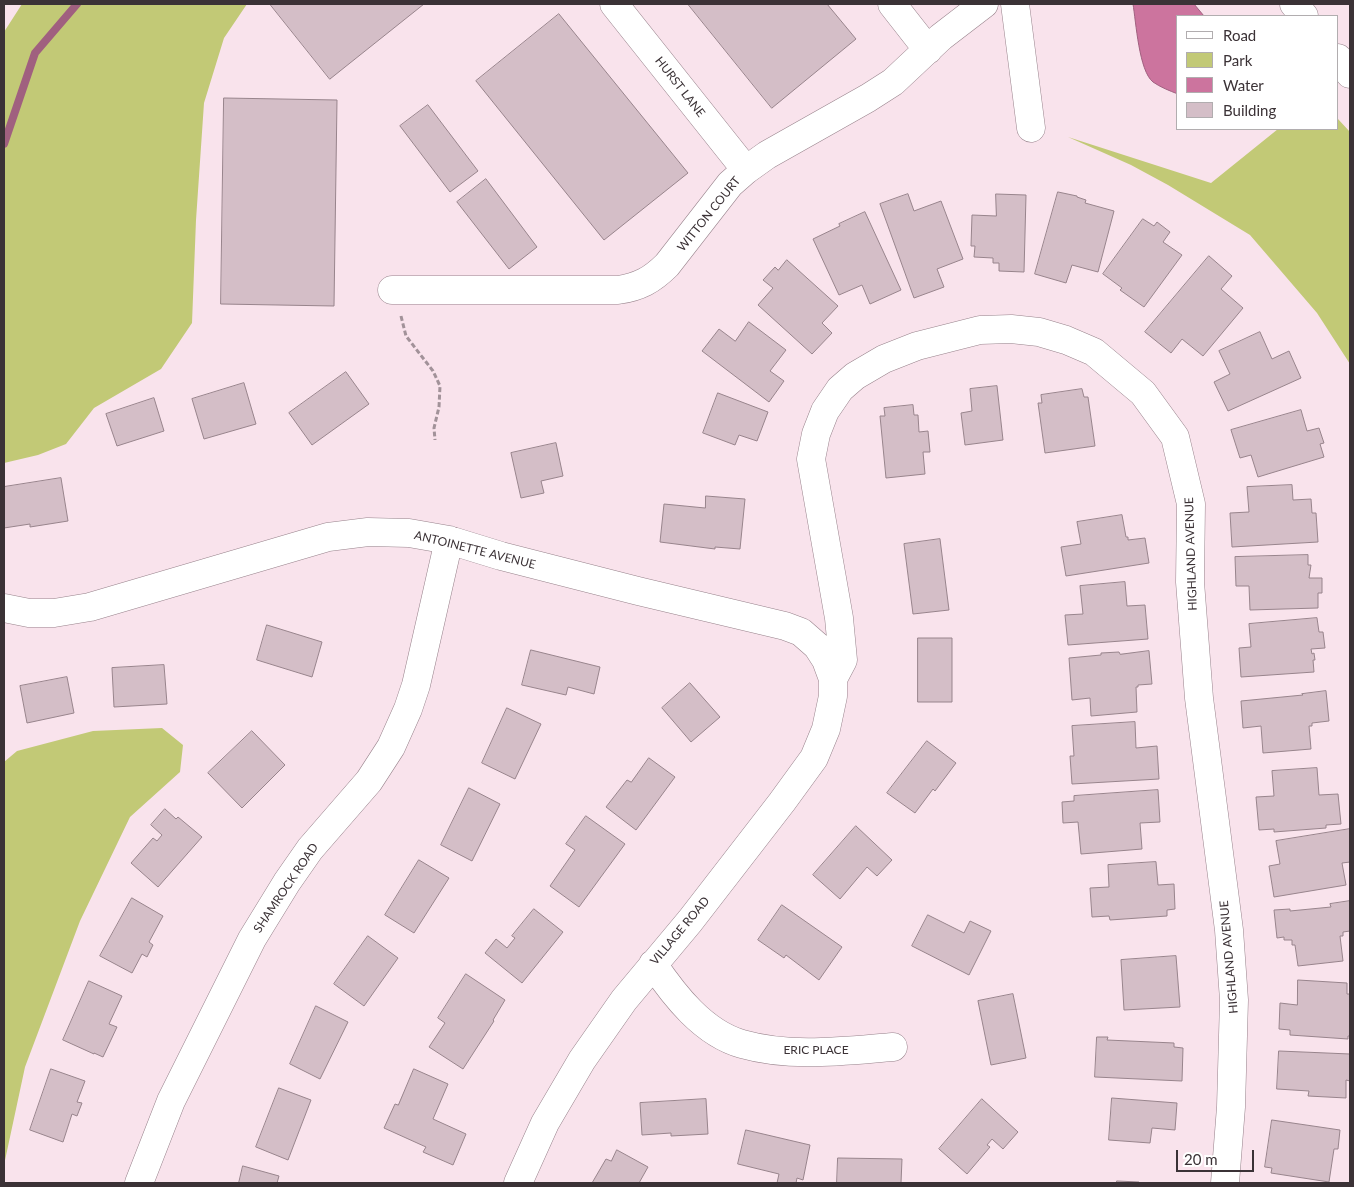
<!DOCTYPE html>
<style>
body{margin:0}
#map{position:relative;width:1354px;height:1187px;overflow:hidden;background:#f9e3ec;font-family:Lato,sans-serif}
canvas{display:block}
.frame{position:absolute;inset:0;border:5px solid #3b3236;pointer-events:none}
.legend{position:absolute;left:1176px;top:15px;width:162px;height:115px;box-sizing:border-box;background:#fff;border:1px solid #b1adaf;margin:0;padding:6px 9px;list-style:none;font-size:15px;color:#3b3236}
.legend li{display:flex;align-items:center;gap:10px;height:25px}
.legend b{width:25px;border:1px solid #b1adaf}
.scale{position:absolute;left:1176px;top:1150px;width:78px;height:22px;box-sizing:border-box;border:2px solid #3b3236;border-top:0;padding-left:6px;font-size:15px;line-height:18px;white-space:nowrap;color:#3b3236;-webkit-text-stroke:4px #fff;paint-order:stroke}
</style>
<div id="map">
<canvas width="1354" height="1187"></canvas>
<div class="frame"></div>
<ul class="legend">
<li><b style="height:6px;background:#fff"></b>Road</li>
<li><b style="height:14px;background:#c2c976"></b>Park</li>
<li><b style="height:14px;background:#cc749e"></b>Water</li>
<li><b style="height:14px;background:#d4bec7"></b>Building</li>
</ul>
<div class="scale">20 m</div>
</div>
<script>
const ctx = document.querySelector('canvas').getContext('2d');
ctx.lineJoin = 'round';
function fillPath(path, color) { ctx.fillStyle = color; ctx.fill(path, 'evenodd'); }
function trace(path, color, width, dash) { ctx.strokeStyle = color; ctx.lineWidth = width; ctx.lineCap = dash ? 'butt' : 'round'; ctx.setLineDash(dash || []); ctx.stroke(path); }
function label(font, color, halo, rows, align = 'center') {
  ctx.font = font + ' Lato,sans-serif'; ctx.lineWidth = 4.5; ctx.setLineDash([]); ctx.textBaseline = 'middle'; ctx.strokeStyle = halo; ctx.fillStyle = color; for (const [text, x, y, turn = 0] of rows) {
    ctx.save(); ctx.translate(x, y); ctx.rotate((+turn || 0) * Math.PI / 180); ctx.textAlign = isNaN(turn) ? turn : align; if (halo) ctx.strokeText(text, 0, 0); ctx.fillText(text, 0, 0); ctx.restore();
  }
}
const green = new Path2D(`
 M22,4H247L224,38L204,103L196,220L192,323L161,369L94,408L66,444L38,455L4,463V32Z
 M1338,119L1350,132V364L1317,313L1250,235L1168,185L1131,165L1068,137L1211,183L1278,129H1338Z
 M162,728L183,745L180,772L130,817L80,921L25,1067L4,1165V762L17,751L93,731Z`);
const water = new Path2D(`
 M1133,4H1194L1204,16H1178V94C1170,91 1160,87 1153,82C1139,71 1136,22 1133,4Z`);
const stream = new Path2D(`
 M4,144L35,53L77,4`);
const building = new Path2D(`
 M270,4H424L330,79Z
 M688,4H827L856,39L772,108Z
 M559,14L688,173L604,240L476,81Z
 M224,98L337,100L334,306L221,304Z
 M428,105L478,171L450,192L400,126Z
 M486,179L537,247L509,269L457,202Z
 M1058,192L1077,196V197L1086,200L1085,203L1114,211L1098,272L1072,265L1066,283L1035,274Z
 M908,194L914,211L941,201L963,259L937,269L944,287L914,298L880,204Z
 M996,194L1026,195L1024,272L999,271V263H993V258L974,257L975,246H971L972,215L996,216Z
 M865,212L901,290L870,304L862,285L839,295L813,239L840,226L839,224Z
 M1143,219L1154,226L1157,222L1170,232L1163,242L1182,255L1144,307L1120,290L1122,288L1103,274Z
 M1209,256L1232,276L1221,289L1243,308L1203,356L1182,339L1171,353L1145,332Z
 M787,260L838,306L822,323L832,333L812,354L758,305L773,288L763,280L775,267L778,270Z
 M749,322L786,350L770,371L784,381L769,402L702,351L719,329L735,341Z
 M1260,332L1272,359L1289,351L1301,378L1228,411L1214,382L1230,374L1219,351Z
 M346,372L369,404L312,445L289,413Z
 M244,383L256,424L204,439L192,399Z
 M997,386L1003,440L965,445L961,413L972,411L970,389Z
 M1082,389L1084,397H1088L1095,446L1045,453L1038,403H1042L1041,395Z
 M718,393L768,412L757,441L739,435L735,445L703,433Z
 M154,398L164,431L117,446L106,414Z
 M913,405L914,415H918L919,432L928,431L930,452H923L925,474L886,478L880,416H885L884,408Z
 M1301,410L1307,431L1319,428L1324,443L1320,444L1324,457L1258,477L1251,455L1240,458L1231,430Z
 M556,443L563,476L541,481L544,493L521,498L511,453Z
 M61,478L68,521L30,527V524L4,528V487Z
 M1292,485L1293,500L1311,499L1312,513H1316L1318,542L1232,547L1230,513L1249,512L1247,487Z
 M706,496L745,499L740,549L715,547V549L660,542L664,504L705,508Z
 M1122,515L1126,537H1128V540L1145,538L1149,563L1066,576L1061,547L1081,544L1077,522Z
 M940,539L949,610L913,614L904,544Z
 M1308,555V565H1311L1309,578H1322V593H1318V608L1250,610L1249,586H1236L1235,557Z
 M1125,582L1127,606L1145,605L1148,639L1068,645L1065,615L1083,614L1080,586Z
 M1317,618L1319,632H1323L1325,648L1311,649L1312,654L1314,653L1315,660H1313L1314,672L1241,677L1239,648L1251,647L1249,624Z
 M267,625L322,642L312,677L257,660Z
 M918,638H952V702H918Z
 M531,650L600,667L594,694L568,687L566,695L522,685Z
 M1149,651L1152,684L1138,685V687H1136L1137,712L1091,716L1090,698L1072,700L1069,658L1101,655V653L1119,652L1120,654Z
 M164,665L167,704L114,707L112,668Z
 M67,677L74,713L27,723L20,686Z
 M690,683L720,717L691,742L662,708Z
 M1326,691L1329,721L1312,723V726H1309L1311,749L1263,753L1261,726L1243,728L1241,701L1303,695L1302,694Z
 M507,708L541,724L515,779L482,763Z
 M1135,722L1136,748L1157,746L1159,779L1072,784L1070,756H1074L1072,726Z
 M252,731L285,765L242,808L208,773Z
 M927,741L956,763L935,791L933,789L915,813L887,793Z
 M649,758L675,777L636,830L606,807L627,780L631,782Z
 M1317,768L1319,795L1338,794L1341,824L1326,825V828L1274,832V829L1259,830L1256,797L1274,796L1272,771Z
 M469,788L500,804L472,861L441,845Z
 M1158,790L1160,822L1140,823L1142,849L1081,854L1078,822L1063,823L1062,802L1074,801V796Z
 M165,809L176,819L178,817L202,837L158,887L131,863L153,838L157,841L162,835L151,825Z
 M586,816L625,844L579,907L550,886L575,850L566,844Z
 M856,826L892,860L877,876L867,867L840,899L813,875Z
 M1350,829V862L1342,863L1346,885L1274,897L1269,866L1280,864L1276,841Z
 M419,860L449,878L414,933L385,915Z
 M1156,862L1158,885L1174,884L1175,909L1167,910V916L1110,920L1109,916L1092,917L1090,888L1109,887L1108,865Z
 M132,898L163,916L149,942L153,945L147,957L142,954L132,973L100,956Z
 M1350,901V931L1343,932V936H1340L1343,961L1298,966L1295,945H1292V940H1284V937L1277,938L1274,910L1290,909V911L1331,907L1330,904Z
 M782,905L842,947L819,980L786,955L784,958L758,940Z
 M534,909L563,932L522,983L485,953L496,939L507,948L515,938L512,936Z
 M928,915L964,933L970,921L991,931L969,975L912,946Z
 M368,936L398,958L364,1006L334,984Z
 M1176,956L1180,1007L1124,1010L1121,960Z
 M466,974L505,1000L493,1020L494,1021L463,1069L429,1047L445,1023L438,1018Z
 M1298,980L1347,983V994H1350V1036H1348V1039L1290,1035V1030L1279,1029L1280,1003L1297,1005Z
 M89,981L122,996L109,1024L117,1027L103,1057L94,1053V1054L63,1040Z
 M1013,994L1026,1058L991,1065L978,1001Z
 M316,1006L348,1022L320,1079L290,1064Z
 M1097,1037H1108L1107,1040L1174,1043V1047L1183,1048L1182,1081L1095,1077Z
 M1279,1051L1350,1054V1081L1346,1080V1098L1308,1096L1309,1091L1277,1089Z
 M51,1069L85,1081L77,1102L82,1103L77,1116L72,1114L63,1142L30,1130Z
 M414,1069L448,1084L433,1119L466,1134L453,1165L423,1152L426,1147L384,1128L395,1104L398,1105Z
 M279,1088L311,1100L288,1160L256,1147Z
 M1112,1098L1177,1103L1175,1130L1152,1128L1150,1143L1109,1140Z
 M706,1099L708,1134L671,1136V1133L642,1135L640,1103Z
 M982,1099L1018,1132L1003,1149L992,1139L987,1145L990,1147L967,1174L939,1149Z
 M1272,1120L1340,1130L1338,1149H1334L1329,1182L1271,1173L1272,1168L1265,1167Z
 M746,1130L810,1145L803,1180L797,1178L796,1183H777L779,1174L738,1164Z
 M617,1150L648,1167L639,1183H592L606,1159L611,1161Z
 M838,1158L902,1159L901,1183H837Z
 M243,1166L279,1176L277,1183H239Z
 M1117,1181L1139,1182V1183H1117Z`);
const path = new Path2D(`
 M401,316L406,336L433,371L440,386L439,407L434,428L435,440`);
const street = new Path2D(`
 M614,4L746,170
 M892,4L928,50
 M1015,4L1031,128
 M1294,4L1304,16
 M1338,58L1350,74
 M392,290H618C639,287 652,280 667,265L730,184L746,170L767,155L868,98L893,82L941,37L984,4
 M4,608L29,613H54L90,607L328,537L368,532L409,533L449,540L501,556L638,591L785,626L801,632L817,646L826,660L833,679V696L826,729L814,758L782,802L690,921L624,1000L582,1060L545,1123L518,1183
 M833,679L843,660L839,618L811,459L816,434L825,411L840,389L855,376L884,359L917,346L980,330L1011,329L1039,332L1066,340L1094,352L1143,393L1175,437L1191,504L1190,582L1199,698L1229,930L1234,1000L1231,1107L1225,1183
 M653,964C674,995 703,1033 742,1044C791,1058 843,1051 893,1047
 M139,1183L171,1101L252,939L287,882L310,849L369,781L391,747L408,709L416,685L449,540`);
const streetNames = [
 ["HURST LANE",680,87,52],
 ["WITTON COURT",709,214,-51],
 ["ANTOINETTE AVENUE",475,550,14],
 ["HIGHLAND AVENUE",1191,554,-92],
 ["SHAMROCK ROAD",286,888,-56],
 ["VILLAGE ROAD",680,931,-50],
 ["HIGHLAND AVENUE",1229,957,-95],
 ["ERIC PLACE",816,1050]
];
fillPath(green, '#c2c976');
fillPath(water, '#cc749e');
trace(water, '#a0607f', 1);
trace(stream, '#a0607f', 8);
fillPath(building, '#d4bec7');
trace(building, '#98848c', 1);
trace(street, '#97828b', 29);
trace(path, '#a29299', 3, [5, 2.5]);
trace(street, '#fff', 28);
label('12px', '#3b3236', '#fff', streetNames);
</script>
